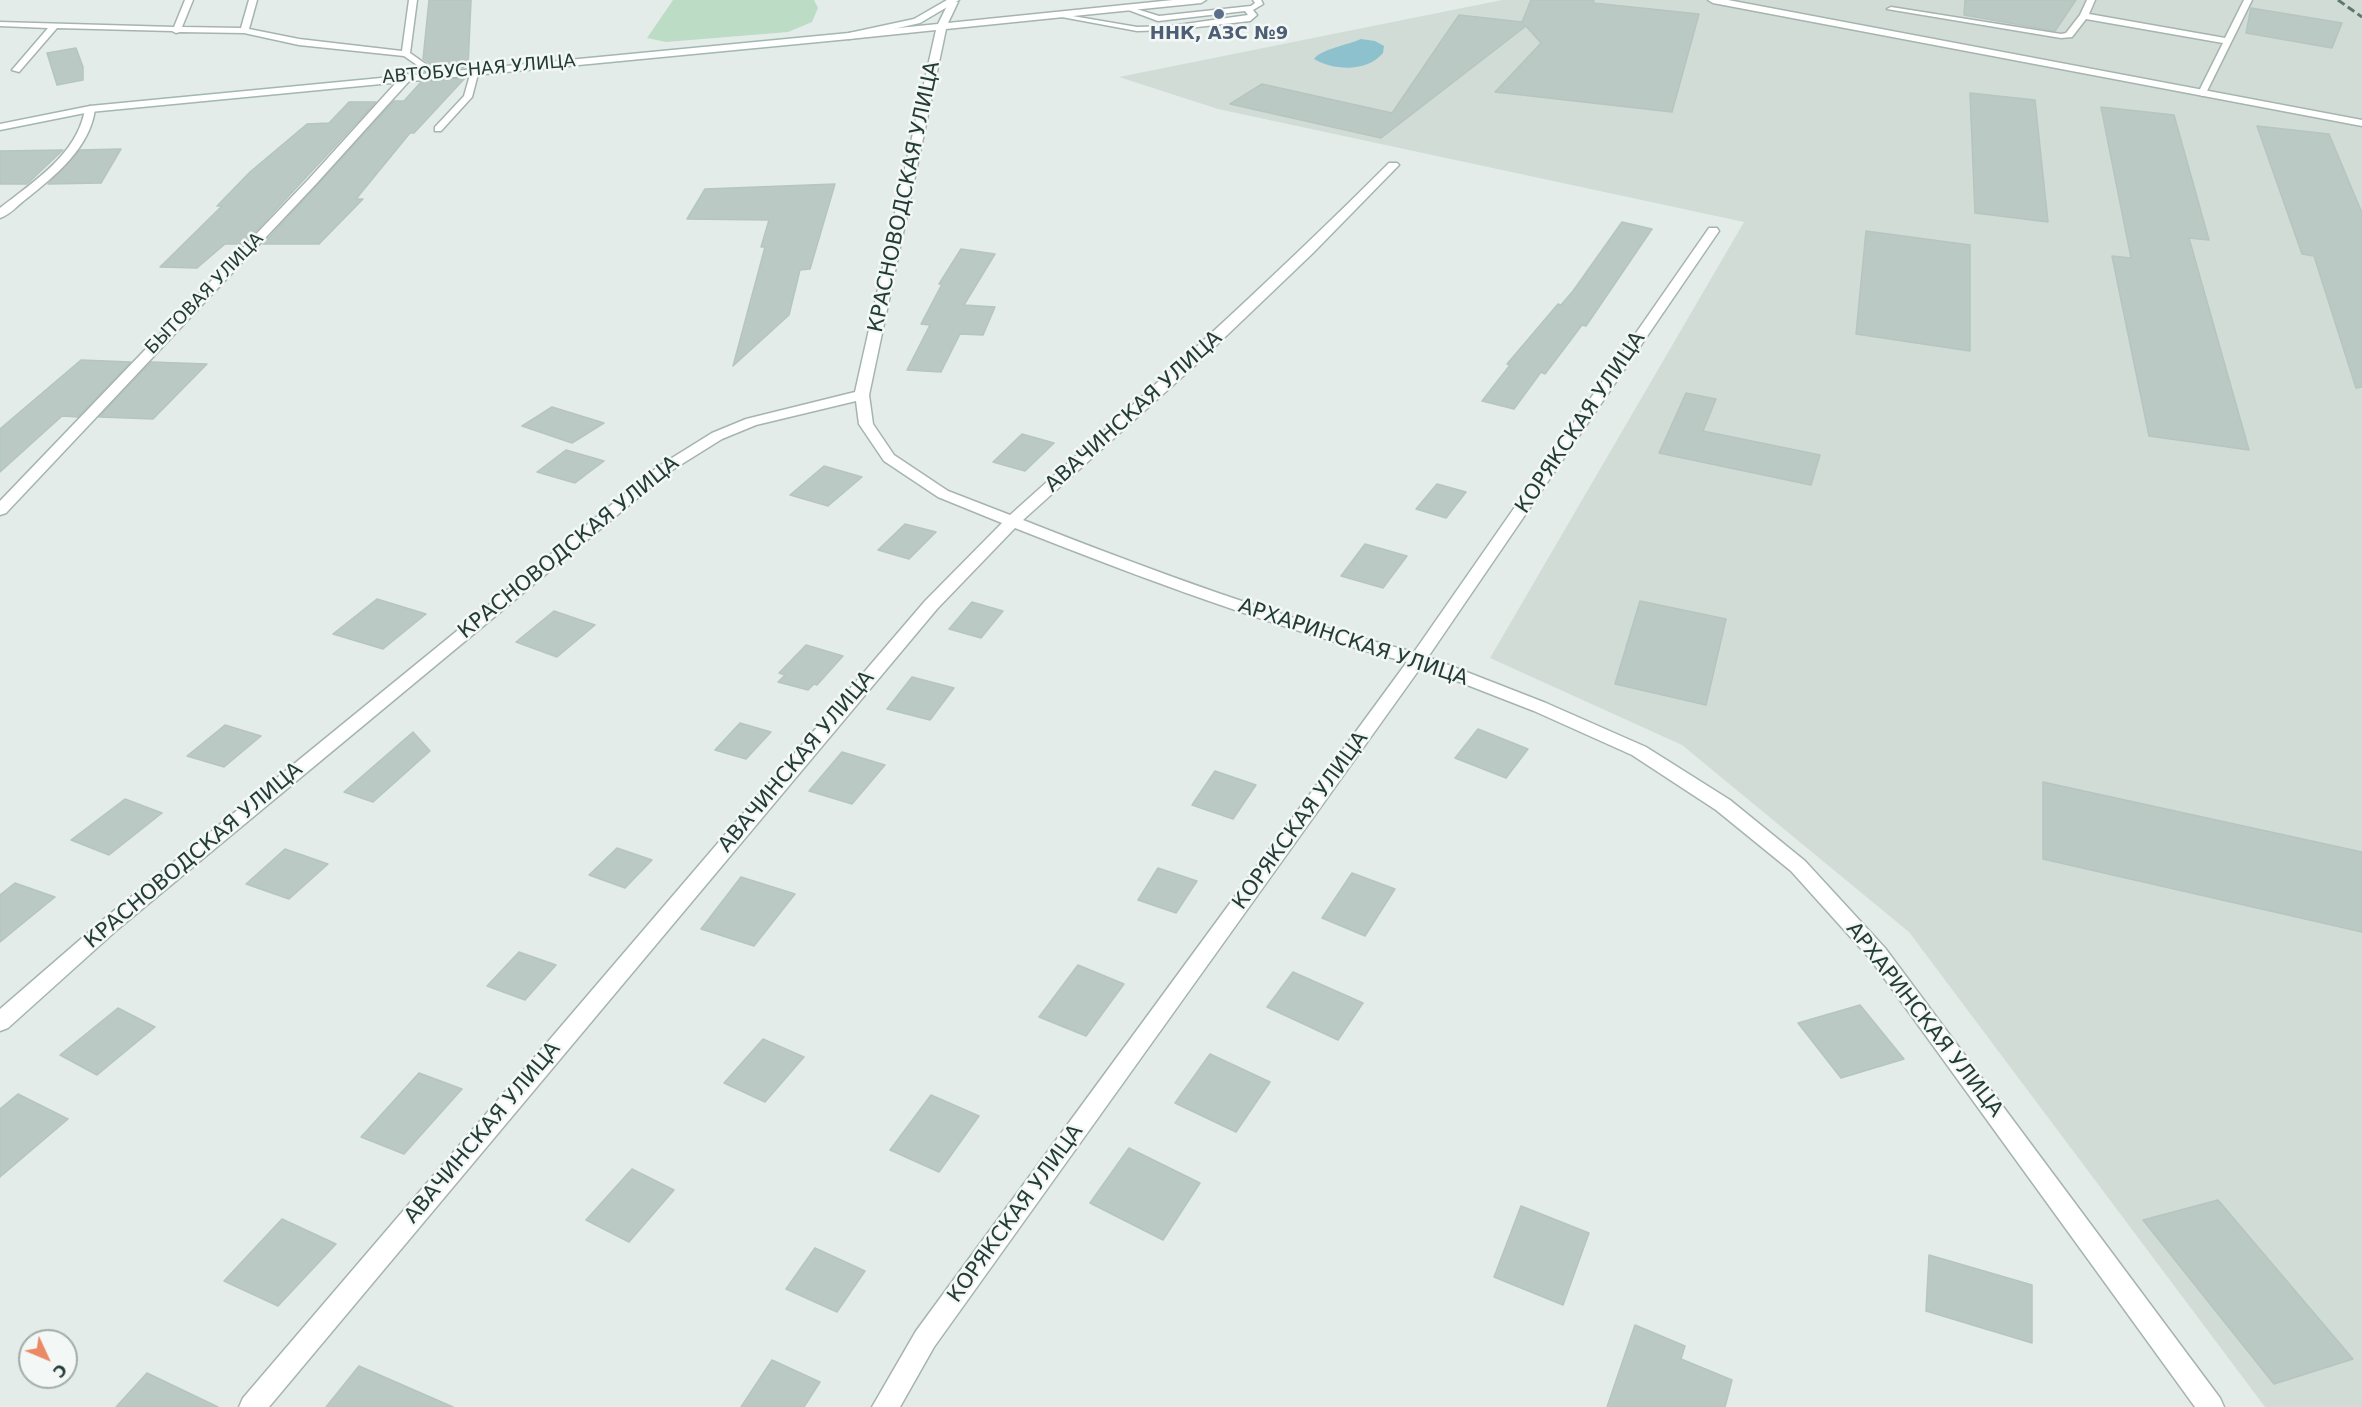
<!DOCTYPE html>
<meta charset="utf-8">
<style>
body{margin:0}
#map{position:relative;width:2362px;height:1407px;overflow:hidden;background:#e3ece8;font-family:"DejaVu Sans",sans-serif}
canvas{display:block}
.north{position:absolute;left:18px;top:1329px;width:60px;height:60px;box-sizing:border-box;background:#f3f8f6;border:2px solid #a0ada9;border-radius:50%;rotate:134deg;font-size:16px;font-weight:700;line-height:24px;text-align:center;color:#243c36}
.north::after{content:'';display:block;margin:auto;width:21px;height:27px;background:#ea8963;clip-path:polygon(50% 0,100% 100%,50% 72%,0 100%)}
</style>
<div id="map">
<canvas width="2362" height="1407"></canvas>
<div class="north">С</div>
</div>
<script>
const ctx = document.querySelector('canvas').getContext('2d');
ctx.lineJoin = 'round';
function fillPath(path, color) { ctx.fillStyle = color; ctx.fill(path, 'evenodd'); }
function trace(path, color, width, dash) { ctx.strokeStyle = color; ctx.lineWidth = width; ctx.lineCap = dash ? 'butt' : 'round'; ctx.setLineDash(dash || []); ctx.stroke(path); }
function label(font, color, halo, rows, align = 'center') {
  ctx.font = font + ' "DejaVu Sans",sans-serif'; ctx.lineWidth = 5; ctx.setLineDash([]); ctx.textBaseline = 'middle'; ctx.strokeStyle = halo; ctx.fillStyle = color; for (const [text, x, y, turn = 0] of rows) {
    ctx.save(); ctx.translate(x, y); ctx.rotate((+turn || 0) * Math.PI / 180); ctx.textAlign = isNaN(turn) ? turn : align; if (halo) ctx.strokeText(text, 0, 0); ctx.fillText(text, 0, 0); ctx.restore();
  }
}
const built = new Path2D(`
 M1502,0H2362V1407H2265L1909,932L1682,745L1490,658L1744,222L1218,109L1119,77Z`);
const green = new Path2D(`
 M673,0H814L818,8L812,22L788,32L666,42L647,38Z`);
const water = new Path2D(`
 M1361,39L1375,41L1384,46L1383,53C1367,72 1335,71 1314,59C1321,49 1348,45 1361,39Z`);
const building = new Path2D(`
 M429,0H471L468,67L439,70L423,59Z
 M1531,0H1594L1593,3L1699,14L1672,112L1495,92L1541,43L1526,26L1381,138L1230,104L1262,84L1392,113L1459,15L1522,22Z
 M1965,0H2076L2055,31L1964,15Z
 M2251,8L2342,23L2332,48L2246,33Z
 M76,48L83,67V80L57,85L47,53Z
 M465,78L414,133H410L356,199H363L319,244H263L394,101H404L421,82Z
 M1970,93L2035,100L2048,222L1975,213Z
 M349,102H376L244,244H225L197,268L160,267L222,206H217L250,172L307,124L329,123Z
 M2101,107L2174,115L2209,240L2189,238L2249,450L2149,436L2112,256L2131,258Z
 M2257,126L2329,134L2362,213V387L2356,388L2314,256L2302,254Z
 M121,149L101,183L48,184L80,150Z
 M63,150L27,184H0V151Z
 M835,184L810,269L800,270L789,315L733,366L765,247H761L769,220L687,219L705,189Z
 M1622,222L1652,229L1586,326L1582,325L1545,374L1541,372L1514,409L1482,401L1510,365L1507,364L1558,304L1561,305L1573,291Z
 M1866,231L1970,245V351L1856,334Z
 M961,249L995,254L964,305L995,307L983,335L960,334L941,372L907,370L930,325L921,324L942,284H939Z
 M81,360L131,362L78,417L62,416L0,472V429Z
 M151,362L207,364L153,419L99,417Z
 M1686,393L1716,399L1703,431L1820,455L1811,485L1659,453Z
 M552,407L604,423L572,443L522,426Z
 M1022,434L1054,443L1025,471L993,462Z
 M566,450L604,461L575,483L537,472Z
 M824,466L862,477L828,506L790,495Z
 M1437,484L1466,492L1446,518L1416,509Z
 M905,524L936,532L909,559L878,550Z
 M1365,544L1407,556L1383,588L1341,576Z
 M377,599L426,614L383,649L333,634Z
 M1640,601L1726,619L1706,705L1615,684Z
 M972,602L1003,611L981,638L949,629Z
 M554,611L595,625L557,657L516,642Z
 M806,645L843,656L817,685L814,684L808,690L778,682L785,675L779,673Z
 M912,677L954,688L930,720L887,709Z
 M740,723L771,732L746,759L715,750Z
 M225,725L261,736L224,767L187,756Z
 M1478,729L1528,749L1506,778L1455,758Z
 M413,732L430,751L373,802L344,792Z
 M842,752L885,765L852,804L809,791Z
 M1215,771L1256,785L1233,819L1192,805Z
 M2043,782L2362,852V932L2043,859Z
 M125,799L162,813L109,855L71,840Z
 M617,848L652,860L625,888L589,875Z
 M285,849L328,864L289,899L246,884Z
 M1158,868L1197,881L1176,913L1138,900Z
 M1352,873L1395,889L1365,936L1322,918Z
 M741,877L795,894L754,946L701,929Z
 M15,883L55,897L0,942V895Z
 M519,952L556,965L525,1000L487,986Z
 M1078,965L1124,984L1086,1036L1039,1017Z
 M1293,972L1363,1003L1338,1040L1267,1007Z
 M1860,1005L1904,1059L1841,1078L1798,1023Z
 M118,1008L155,1027L97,1075L60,1055Z
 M763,1039L804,1057L765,1102L724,1083Z
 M1210,1054L1270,1082L1236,1132L1175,1103Z
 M419,1073L462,1089L404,1154L361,1137Z
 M18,1094L68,1119L0,1177V1109Z
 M931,1095L979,1116L939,1172L890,1150Z
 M1129,1148L1200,1183L1163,1240L1090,1203Z
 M632,1169L674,1190L629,1242L586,1220Z
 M2218,1200L2353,1359L2274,1384L2143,1220Z
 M1521,1206L1589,1233L1563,1305L1494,1277Z
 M282,1219L336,1244L278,1306L224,1281Z
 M815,1248L865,1271L837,1312L786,1289Z
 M1929,1255L2032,1285V1343L1926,1311Z
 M1635,1325L1685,1346L1681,1359L1732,1380L1725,1407H1607Z
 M772,1360L820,1382L804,1407H741Z
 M359,1366L453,1407H326Z
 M147,1373L218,1407H116Z`);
const lane = new Path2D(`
 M185,0H193L182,27L241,28L249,0H257L249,29L299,39L402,51L409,0H417L410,53L440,74L433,76L404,56L299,45L244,33L180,32L176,33L172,31L57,28L19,72L12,70L48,28L0,26V22L174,27Z
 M1253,0H1261L1263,4L1253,10L1257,15L1250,21L1171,30L1137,31L1051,15L1055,13L1137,27L1171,26L1248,15L1245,11L1158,21L1123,8L1127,6L1159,16L1251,6L1255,3Z
 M2087,0H2095L2089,14L2225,38L2244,0H2252L2206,93L2202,96L2198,93L2223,43L2086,19L2072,37L2061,38L1887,9L1891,7L2061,34L2066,33L2080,15Z
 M472,68L479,70L472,97L441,131H435V127L464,96Z`);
const street = new Path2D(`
 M950,0L958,2L948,23L1173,0H1206L1201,3L946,29L869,395L873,424L894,455L948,491L1010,515C1139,400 1267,285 1389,163H1397L1399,165L1313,253L1200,361L1023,520C1152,571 1280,618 1414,652L1709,228H1717L1719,231L1428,657L1546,703L1646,747L1730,800L1805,861L1885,948L2220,1398L2224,1407H2195L1871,960L1791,871L1716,810L1632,755L1534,711L1421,667L934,1347L900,1407H872L916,1331L1407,662C1273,627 1144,579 1015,528L937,609L269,1407H239L243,1398L925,601L1002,523L938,497L884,461L859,424L856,401L756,425L722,439L669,472L118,929L8,1028L0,1031V1009L104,919L659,466L712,433L746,419L855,392L936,30L849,39L844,36L849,33L938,24Z
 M1708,0H1728L2362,120V126L1713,3Z
 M407,74L411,75V79L316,184L6,513L0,515V501L308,180L403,75Z
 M90,106L95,109C90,148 55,176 26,199C18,205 10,215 0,218V208C33,182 78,154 85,109Z`);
const secondary = new Path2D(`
 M947,0H959L920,23L849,39L90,112L0,130V124L90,106L849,33L914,19Z`);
const rail = new Path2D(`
 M2338,0L2362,17`);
const markers = [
 [1219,14,6,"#5c6f8a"]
];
const farServicenames = [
 ["ННК, АЗС №9",1219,34]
];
const farStreetnames = [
 ["АВТОБУСНАЯ УЛИЦА",479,70,-5],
 ["БЫТОВАЯ УЛИЦА",205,294,-46]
];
const streetNames = [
 ["КРАСНОВОДСКАЯ УЛИЦА",905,197,-78],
 ["АВАЧИНСКАЯ УЛИЦА",1134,412,-42],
 ["КОРЯКСКАЯ УЛИЦА",1581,423,-56],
 ["КРАСНОВОДСКАЯ УЛИЦА",569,548,-39],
 ["АРХАРИНСКАЯ УЛИЦА",1353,643,18],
 ["АВАЧИНСКАЯ УЛИЦА",797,762,-50],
 ["КОРЯКСКАЯ УЛИЦА",1301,821,-54],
 ["КРАСНОВОДСКАЯ УЛИЦА",194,856,-40],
 ["АРХАРИНСКАЯ УЛИЦА",1924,1020,52],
 ["АВАЧИНСКАЯ УЛИЦА",483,1133,-50],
 ["КОРЯКСКАЯ УЛИЦА",1016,1214,-54]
];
fillPath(built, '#d1dcd7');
fillPath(green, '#bddcc6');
fillPath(water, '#8ec1ce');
fillPath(building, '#bbc9c4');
trace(building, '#b5c5bf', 1.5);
trace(lane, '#a6b4af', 3);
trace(street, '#a6b4af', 3);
trace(secondary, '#a2b7b0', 3);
fillPath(lane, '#fff');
fillPath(street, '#fff');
fillPath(secondary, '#fff');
trace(rail, '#5e7772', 3, [8, 4]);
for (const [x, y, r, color] of markers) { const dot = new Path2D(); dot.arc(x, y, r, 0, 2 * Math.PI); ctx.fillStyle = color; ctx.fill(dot); trace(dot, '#f3f8f6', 2); }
label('bold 18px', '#4e5e75', '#f3f8f6', farServicenames);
label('18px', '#243c36', '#f3f8f6', farStreetnames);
label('21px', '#243c36', '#f3f8f6', streetNames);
</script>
